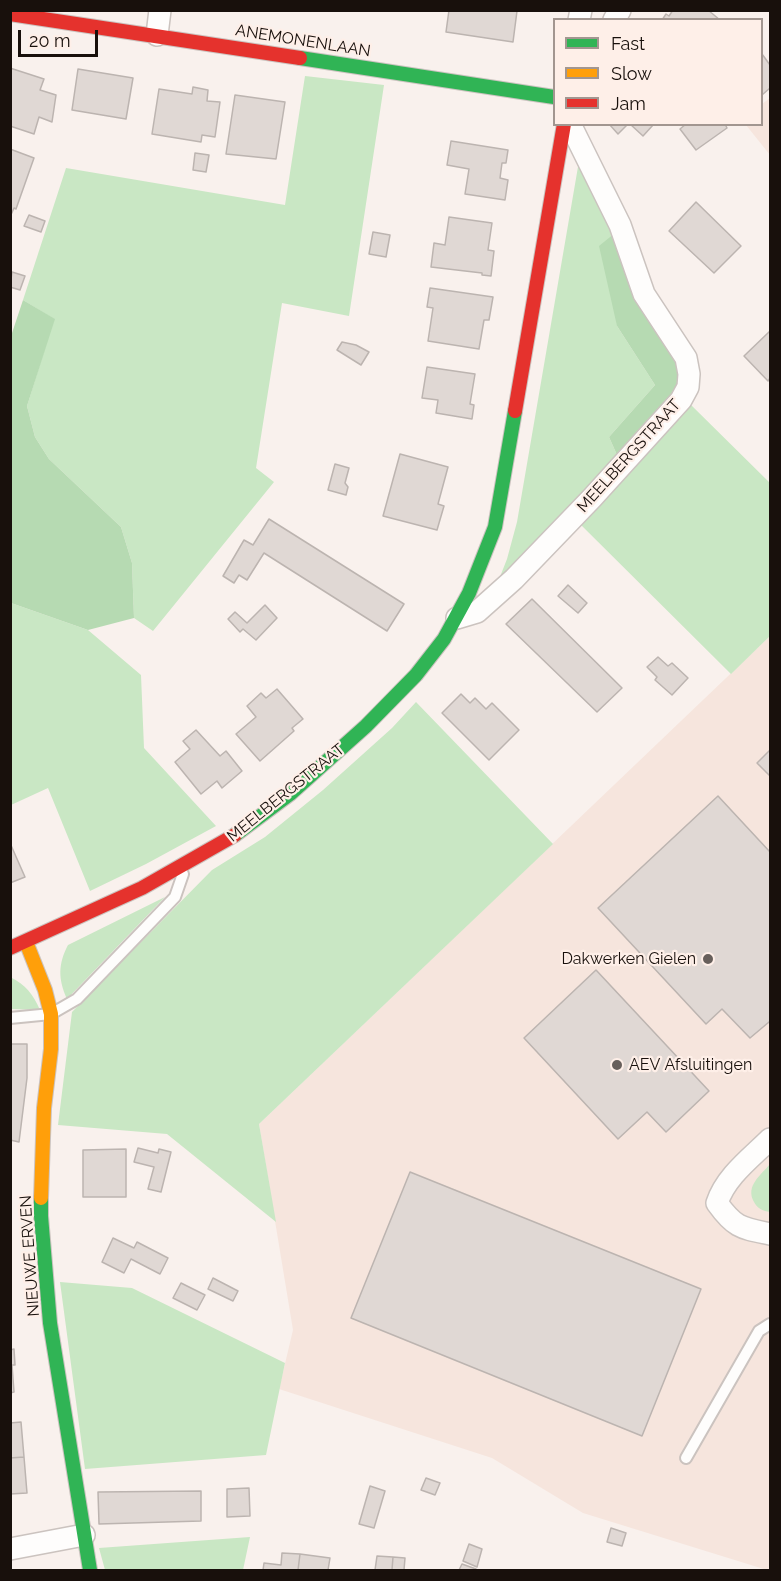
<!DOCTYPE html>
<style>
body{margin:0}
#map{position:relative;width:781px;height:1581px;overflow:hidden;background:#f9f1ed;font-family:Raleway,sans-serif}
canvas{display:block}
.frame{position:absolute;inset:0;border:12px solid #18100c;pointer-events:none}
.legend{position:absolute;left:553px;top:18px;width:210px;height:108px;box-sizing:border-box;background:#feefe8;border:2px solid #a29690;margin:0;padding:8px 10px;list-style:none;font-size:18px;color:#18100c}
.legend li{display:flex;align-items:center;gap:12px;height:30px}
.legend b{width:30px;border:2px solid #a29690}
.scale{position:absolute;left:18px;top:30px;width:80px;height:27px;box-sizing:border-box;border:3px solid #18100c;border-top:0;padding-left:8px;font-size:18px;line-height:21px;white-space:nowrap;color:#18100c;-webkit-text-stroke:4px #feefe8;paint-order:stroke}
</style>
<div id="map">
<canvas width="781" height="1581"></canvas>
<div class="frame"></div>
<ul class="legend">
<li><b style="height:8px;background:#30b455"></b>Fast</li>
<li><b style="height:8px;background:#ff9f0a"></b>Slow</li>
<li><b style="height:8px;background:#e5322d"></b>Jam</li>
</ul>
<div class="scale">20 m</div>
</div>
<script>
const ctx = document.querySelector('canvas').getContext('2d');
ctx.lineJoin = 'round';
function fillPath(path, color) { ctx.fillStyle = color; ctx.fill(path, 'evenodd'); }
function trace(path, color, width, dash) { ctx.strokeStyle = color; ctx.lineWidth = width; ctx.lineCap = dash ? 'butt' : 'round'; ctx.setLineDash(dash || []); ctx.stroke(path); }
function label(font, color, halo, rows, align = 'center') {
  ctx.font = font + ' Raleway,sans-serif'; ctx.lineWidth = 4.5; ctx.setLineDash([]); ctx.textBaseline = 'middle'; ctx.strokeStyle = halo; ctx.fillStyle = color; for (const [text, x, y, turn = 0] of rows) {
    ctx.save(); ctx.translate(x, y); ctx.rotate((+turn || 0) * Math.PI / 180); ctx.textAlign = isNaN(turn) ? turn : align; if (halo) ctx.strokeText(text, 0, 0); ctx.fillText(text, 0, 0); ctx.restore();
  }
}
const built = new Path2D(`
 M770,98V155L746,125L762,124V104Z
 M770,636V1570H767L583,1513L492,1458L279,1389L293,1330L259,1124Z`);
const green = new Path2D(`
 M305,76L384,85L349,316L282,303L256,468L274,482L153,631L134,618L132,563L121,527L49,459L35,437L27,406L54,319L23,300L66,168L285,205Z
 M579,161L615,233L617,326L655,385L609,437L617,455L496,587L507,559L517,522Z
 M689,403L770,483V636L731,674L579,523Z
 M11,603L88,630L141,675L144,748L216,826L146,864L90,891L48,788L11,805Z
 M416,702L553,844L259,1124L276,1222L167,1134L58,1125L72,1012L212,870L265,837L323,790L392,728Z
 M165,897L67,999C58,979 58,964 68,945Z
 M10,977C26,985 33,994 40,1010L11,1009Z
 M770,1164V1212C763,1211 758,1209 754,1202C745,1186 761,1175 770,1164Z
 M60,1282L132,1288L285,1363L266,1455L85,1469Z
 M250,1537L243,1570H105L99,1548Z`);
const forest = new Path2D(`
 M615,233L678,358L680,389L617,455L609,437L655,385L617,326L599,246Z
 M23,300L55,319L27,406L35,437L49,459L121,527L132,563L134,618L88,630L11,603L10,339Z`);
const building = new Path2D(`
 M449,10L517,11L513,42L446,32Z
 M673,10H708L720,20H662L666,14L669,16Z
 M762,54L770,65V88L762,95Z
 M10,68L44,79L40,90L56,95L52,122L39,117L34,134L10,126Z
 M78,69L133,78L126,119L72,110Z
 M193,87L208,90L207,101L220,102L215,137L202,135L201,142L152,134L159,89L192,94Z
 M235,95L285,102L276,159L226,154Z
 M609,124H628L618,134Z
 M630,124H654L643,136Z
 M686,124H725L727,128L696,150L680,129Z
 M451,141L508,150L506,163H502L500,178L508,180L505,200L465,194L469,169L447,165Z
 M10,149L34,158L16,209L14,208L10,217Z
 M195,153L209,155L206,172L193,170Z
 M696,202L741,246L714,273L669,231Z
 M29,215L45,221L41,232L24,226Z
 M449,217L492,223L488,250L494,251L491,276L482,275V273L431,267L434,243L445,245Z
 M373,232L390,235L386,257L369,254Z
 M12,272L25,276L20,290L10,287Z
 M430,288L493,297L489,320H484L479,349L428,341L433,308L427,307Z
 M770,331V378L768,381L744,356Z
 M342,342L356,345L369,352L361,365L337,350Z
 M427,367L475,374L470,404L474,405L472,419L436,413L438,400L422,398Z
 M400,454L448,467L438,504L444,506L437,530L383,516Z
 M335,464L349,468L345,483L348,487L346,495L328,490Z
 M269,519L404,604L387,631L264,553L247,580L239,575L234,583L223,576L244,540L253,545Z
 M568,585L587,603L578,613L558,596Z
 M532,599L622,688L597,712L506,624Z
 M265,605L277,618L256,640L243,629L240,632L228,619L235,612L247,623Z
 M658,657L668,666L672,663L688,678L672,695L655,680L657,677L647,667Z
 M277,689L303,719L292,728L294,731L260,761L236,734L256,717L247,706L261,693L266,698Z
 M461,694L470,703L475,698L486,709L492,703L519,730L489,760L442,713Z
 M196,730L220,756L226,751L242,771L222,788L217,781L201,794L175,762L190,749L183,741Z
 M770,750V776L757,763Z
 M718,796L770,852V1024L769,1022L750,1038L722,1009L706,1024L598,908Z
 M10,843L25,877L10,883Z
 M596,970L709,1091L666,1132L647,1112L618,1139L524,1038Z
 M10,1044H27V1078L19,1142L10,1140Z
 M138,1148L158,1153L159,1149L171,1152L161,1192L148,1189L154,1167L134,1162Z
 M126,1149V1197H83V1150Z
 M410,1172L701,1289L642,1436L351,1318Z
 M113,1238L134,1248L137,1242L168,1258L160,1274L131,1259L124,1273L102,1262Z
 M213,1278L238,1291L233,1301L208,1289Z
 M181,1283L205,1295L197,1310L173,1298Z
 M14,1349L15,1365H12L14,1392L10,1393V1350Z
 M21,1422L24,1457L10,1458V1423Z
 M24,1457L27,1493L10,1494V1458Z
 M426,1478L440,1483L435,1495L421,1490Z
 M370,1486L385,1491L374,1528L359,1524Z
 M249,1488L250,1516L227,1517V1489Z
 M201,1491V1521L99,1524L98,1492Z
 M611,1528L626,1533L622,1546L607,1542Z
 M469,1544L482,1549L477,1567L463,1561Z
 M282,1553L300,1554L298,1570H263L264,1563L281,1565Z
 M300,1554L330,1558L328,1570H298Z
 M377,1556L393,1557L392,1570H375Z
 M393,1557L405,1558L404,1570H392Z
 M462,1564L476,1569L475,1570H459Z`);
const lane = new Path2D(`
 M10,1018L51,1014L77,999L175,897L183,874
 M686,1458L759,1331L770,1324`);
const street = new Path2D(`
 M579,20L581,10
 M614,20L620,10
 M157,35L160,10
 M457,618L477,612L514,579L592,498L681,400L688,387L689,374L686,358L644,294L620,225L570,124
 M770,1139C751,1158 726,1176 717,1203C735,1228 741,1228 770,1234
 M10,1549L84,1535`);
const fast = new Path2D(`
 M300,58L554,97
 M235,835L290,794L366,726L416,675L444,639L469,593L495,527L515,411
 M41,1198V1216L50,1323L90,1570`);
const slow = new Path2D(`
 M26,942L45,990L51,1014V1049L44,1108L41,1198`);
const jam = new Path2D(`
 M10,14L300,58
 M515,411L564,124
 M10,948L142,888L235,835`);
const markers = [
 [708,959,6,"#675f5b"],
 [617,1065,6,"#675f5b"]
];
const streetNames = [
 ["ANEMONENLAAN",303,41,9],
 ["MEELBERGSTRAAT",629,456,-48],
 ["MEELBERGSTRAAT",286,793,-39],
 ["NIEUWE ERVEN",30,1256,-94]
];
const poiNames = [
 ["Dakwerken Gielen",696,959],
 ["AEV Afsluitingen",629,1065,"left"]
];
fillPath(built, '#f6e5dd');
fillPath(green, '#c9e7c4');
fillPath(forest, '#b6dab2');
fillPath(building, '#e0d8d4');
trace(building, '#bcb4b0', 1.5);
trace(lane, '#cbc3bf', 14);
trace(street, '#cbc3bf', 24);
trace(fast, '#cbc3bf', 16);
trace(slow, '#cbc3bf', 16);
trace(jam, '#cbc3bf', 16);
trace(lane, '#fefdfc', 10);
trace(street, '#fefdfc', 21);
trace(fast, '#30b455', 14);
trace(slow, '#ff9f0a', 14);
trace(jam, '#e5322d', 14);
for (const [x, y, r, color] of markers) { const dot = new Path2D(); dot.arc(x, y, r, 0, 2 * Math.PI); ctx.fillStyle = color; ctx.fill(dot); trace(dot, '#feefe8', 2); }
label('16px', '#18100c', '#feefe8', streetNames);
label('16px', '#18100c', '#feefe8', poiNames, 'right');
</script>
